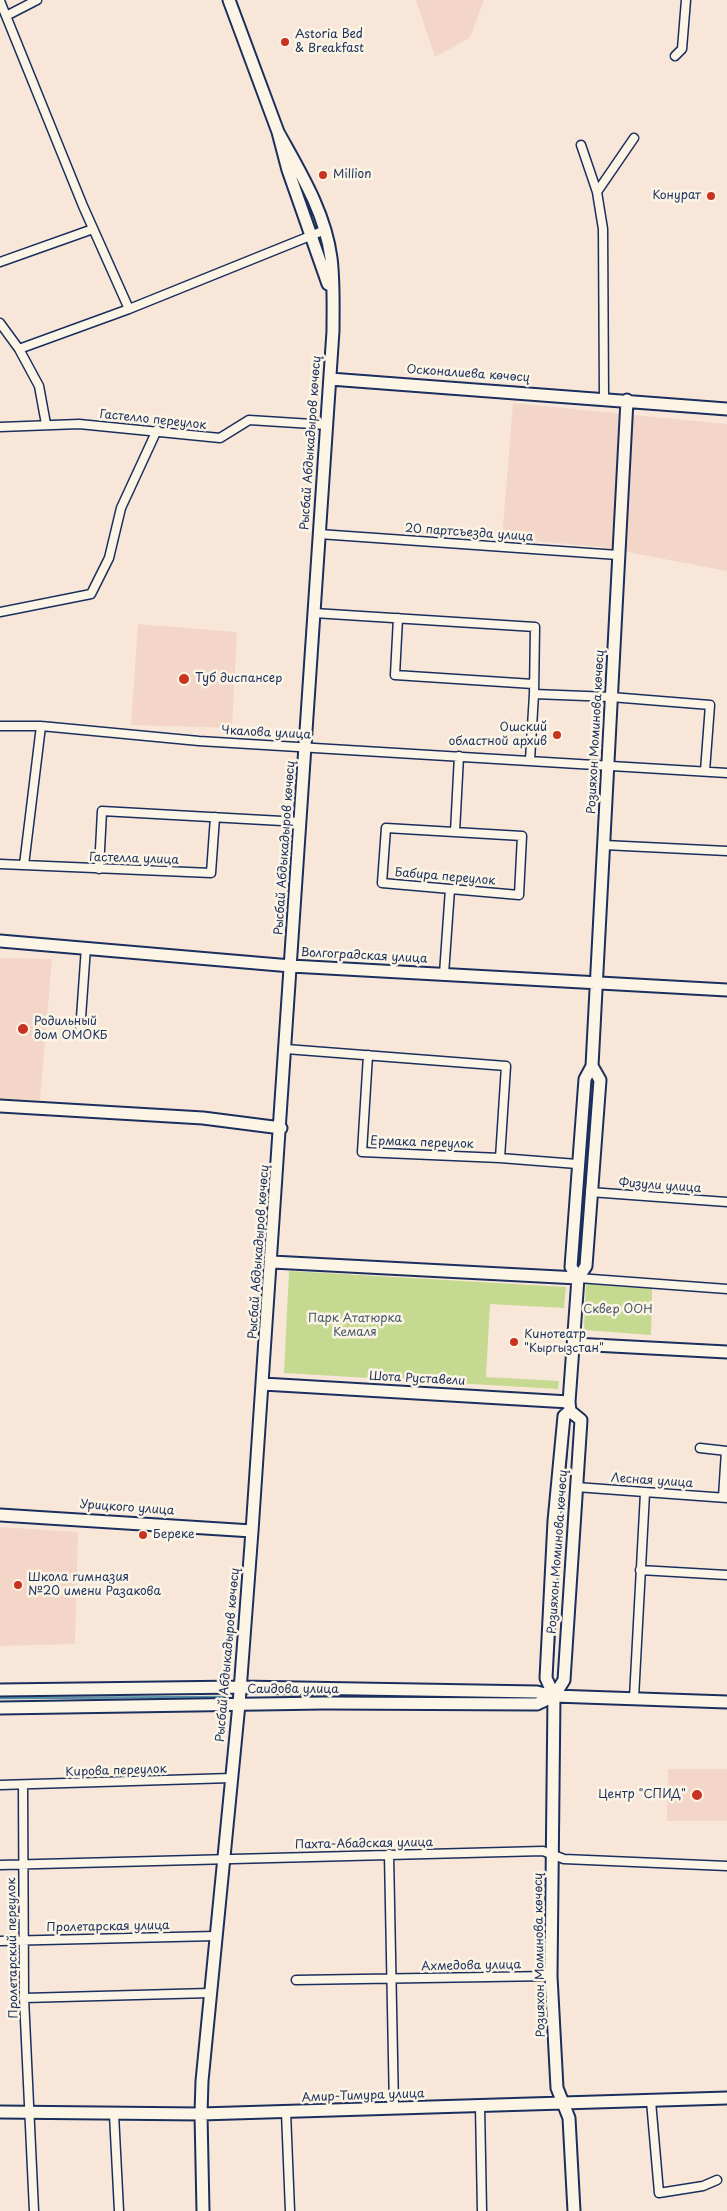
<!DOCTYPE html>
<meta charset="utf-8">
<style>
body{margin:0}
canvas{display:block;background:#f8e7d8}
</style>
<canvas width="727" height="2211"></canvas>
<script>
const ctx = document.querySelector('canvas').getContext('2d');
ctx.lineJoin = 'round';
function fillPath(path, color) { ctx.fillStyle = color; ctx.fill(path, 'evenodd'); }
function trace(path, color, width, dash) { ctx.strokeStyle = color; ctx.lineWidth = width; ctx.lineCap = dash ? 'butt' : 'round'; ctx.setLineDash(dash || []); ctx.stroke(path); }
function label(font, color, halo, rows, align = 'center') {
  ctx.font = font + ' "Playpen Sans",sans-serif'; ctx.lineWidth = 5; ctx.setLineDash([]); ctx.textBaseline = 'middle'; ctx.strokeStyle = halo; ctx.fillStyle = color; for (const [text, x, y, turn = 0] of rows) {
    ctx.save(); ctx.translate(x, y); ctx.rotate((+turn || 0) * Math.PI / 180); ctx.textAlign = isNaN(turn) ? turn : align; if (halo) ctx.strokeText(text, 0, 0); ctx.fillText(text, 0, 0); ctx.restore();
  }
}
const built = new Path2D(`
 M416,0H484L470,38L435,57Z
 M513,403L727,424V571L601,547L502,538Z
 M138,624L237,632L232,728L131,725Z
 M0,958L52,959L40,1100L0,1099Z
 M0,1527L78,1532L75,1644L0,1646Z
 M668,1769H727V1821H667Z`);
const green = new Path2D(`
 M289,1271L566,1287L564,1308L490,1304L486,1377L559,1381L558,1389L284,1373Z
 M586,1284L652,1289L651,1335L584,1330Z`);
const stream = new Path2D(`
 M553,1658L568,1432
 M260,1693L499,1698
 M0,1698L227,1697`);
const street = new Path2D(`
 M0,1L83,206L129,309L19,349L39,386L46,424
 M6,16L37,0
 M675,56L682,49L686,0
 M581,145L597,192
 M0,262L93,229
 M129,309L325,230
 M0,323L19,349
 M604,398L603,229L597,192L634,138
 M0,427L79,424L220,438L249,420L328,425
 M319,534L618,555
 M0,612L91,594L109,558L121,508L157,430
 M314,613L535,627L534,694L530,760
 M398,618L395,675L533,684
 M534,694L611,697L710,705L705,771
 M0,726H41L199,741L727,773
 M386,828L522,836L519,895L382,883Z
 M455,832L459,756
 M604,845L727,851
 M0,864L211,873L215,817
 M24,865L41,726
 M99,869L102,811L300,822
 M444,974L450,889
 M80,1032L86,947
 M286,1049L506,1066L500,1158
 M368,1055L362,1152L500,1158L577,1164
 M590,1192L727,1202
 M578,1278L727,1289
 M700,1448L727,1451
 M576,1487L727,1498
 M723,1497L726,1451
 M640,1570L727,1575
 M634,1698L645,1493
 M0,1785L232,1778
 M23,1785L24,1998L34,2211
 M389,1854L394,2109
 M0,1865L543,1851L564,1859L727,1866
 M0,1941L216,1936
 M296,1980L551,1976
 M24,1998L210,1993
 M651,2101L659,2193L703,2186L717,2180
 M480,2106L482,2211
 M286,2112L290,2211
 M114,2114L119,2211`);
const secondary = new Path2D(`
 M229,0L278,132L288,170L328,284
 M330,379L727,409
 M0,941L291,966L727,990
 M0,1106L203,1118L281,1128
 M272,1262L578,1278
 M578,1278L571,1267L585,1079L592,1066L627,400
 M574,1344L727,1352
 M263,1384L569,1402
 M570,1411L564,1416L554,1521L546,1678L554,1696L551,1976L557,2088L569,2118L574,2211
 M0,1515L252,1531
 M0,1690L240,1687L537,1692L554,1696L727,1702
 M554,1696L564,1680L581,1420L570,1411L569,1402L578,1278L586,1266L600,1080L592,1066
 M0,1708L324,1703L537,1704L554,1696
 M0,2112L201,2114L727,2098
 M203,2211L201,2114L202,2081L239,1704L252,1531L333,331C333,307 334,282 331,258C325,212 300,172 278,132`);
const markers = [
 [285,42,5,"#c8321e"],
 [323,175,5,"#c8321e"],
 [711,196,5,"#c8321e"],
 [184,679,6,"#c8321e"],
 [557,735,5,"#c8321e"],
 [23,1029,6,"#c8321e"],
 [514,1342,5,"#c8321e"],
 [143,1535,5,"#c8321e"],
 [18,1585,5,"#c8321e"],
 [697,1795,6,"#c8321e"]
];
const poiNames = [
 ["Astoria Bed",295,35],
 ["& Breakfast",295,49],
 ["Million",333,175],
 ["Конурат",701,196,"right"],
 ["Туб диспансер",195,679],
 ["Ошский",547,728,"right"],
 ["областной архив",547,742,"right"],
 ["Родильный",34,1022],
 ["дом ОМОКБ",34,1036],
 ["Кинотеатр",524,1335],
 ["\"Кыргызстан\"",524,1349],
 ["Береке",153,1535],
 ["Школа гимназия",28,1578],
 ["№20 имени Разакова",28,1592],
 ["Центр \"СПИД\"",686,1795,"right"]
];
const streetNames = [
 ["Осконалиева көчөсү",468,374,4],
 ["Гастелло переулок",153,420,6],
 ["Рысбай Абдыкадыров көчөсү",311,443,-86],
 ["20 партсъезда улица",469,533,4],
 ["Розияхон Моминова көчөсү",596,732,-87],
 ["Чкалова улица",266,733,3],
 ["Рысбай Абдыкадыров көчөсү",285,848,-86],
 ["Гастелла улица",134,859,2],
 ["Бабира переулок",445,877,5],
 ["Волгоградская улица",364,956,3],
 ["Ермака переулок",422,1143,2],
 ["Физули улица",660,1186,4],
 ["Рысбай Абдыкадыров көчөсү",259,1252,-86],
 ["Шота Руставели",417,1379,3],
 ["Лесная улица",652,1481,4],
 ["Урицкого улица",127,1508,4],
 ["Розияхон Моминова көчөсү",558,1552,-86],
 ["Рысбай Абдыкадыров көчөсү",228,1655,-85],
 ["Саидова улица",293,1690],
 ["Кирова переулок",116,1771,-2],
 ["Пахта-Абадская улица",364,1844,-1],
 ["Пролетарская улица",108,1927,-1],
 ["Пролетарский переулок",13,1948,-91],
 ["Розияхон Моминова көчөсү",540,1955,-91],
 ["Ахмедова улица",471,1966,-1],
 ["Амир-Тимура улица",363,2096,-2]
];
const parkNames = [
 ["Сквер ООН",618,1310],
 ["Парк Ататюрка",355,1319],
 ["Кемаля",355,1333]
];
fillPath(built, '#f4d6c9');
fillPath(green, '#c5da90');
trace(stream, '#5890a8', 2.5);
trace(street, '#1b2f5e', 11);
trace(secondary, '#1b2f5e', 15);
trace(street, '#fcf5e5', 8);
trace(secondary, '#fcf5e5', 11);
for (const [x, y, r, color] of markers) { const dot = new Path2D(); dot.arc(x, y, r, 0, 2 * Math.PI); ctx.fillStyle = color; ctx.fill(dot); trace(dot, '#fcf5e5', 2); }
label('12px', '#1b2f5e', '#fcf5e5', poiNames, 'left');
label('12px', '#1b2f5e', '#fcf5e5', streetNames);
label('12px', '#465a6a', '#fcf5e5', parkNames);
</script>
